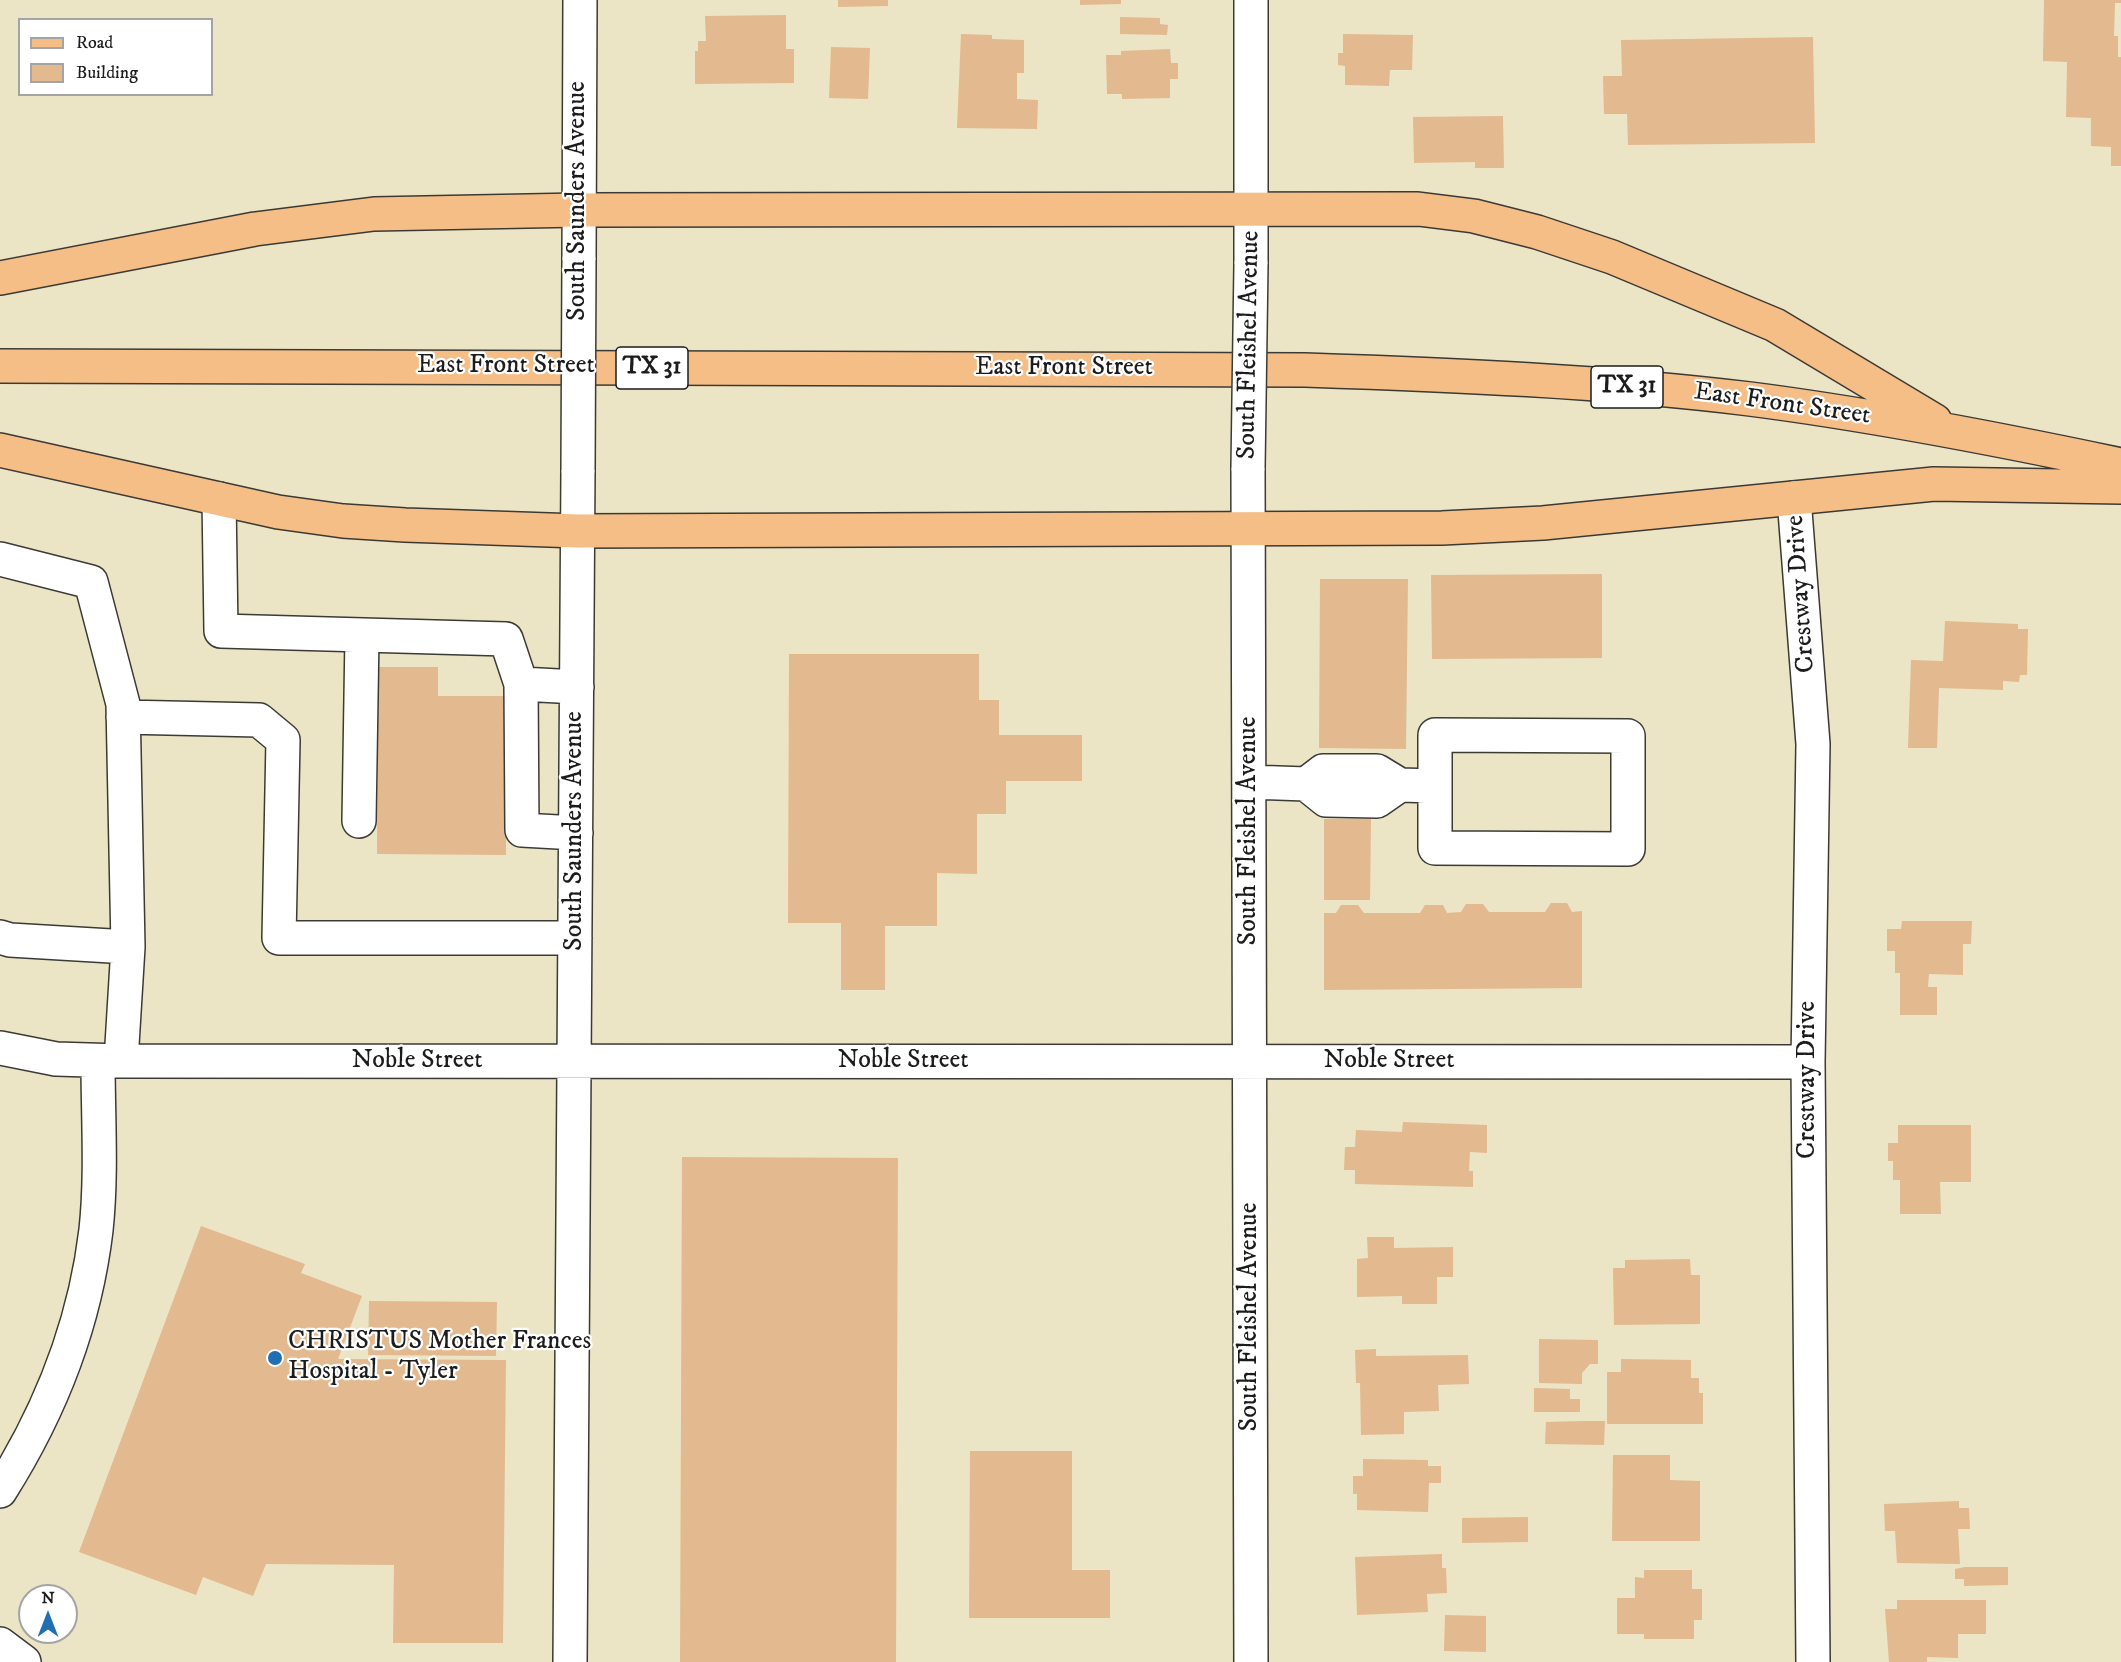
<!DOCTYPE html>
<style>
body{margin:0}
#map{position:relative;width:2121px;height:1662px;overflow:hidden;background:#ebe4c5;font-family:"IM FELL DW Pica",serif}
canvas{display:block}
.legend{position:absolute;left:18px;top:18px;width:195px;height:78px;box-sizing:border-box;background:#fff;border:2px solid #a4a4a4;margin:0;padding:8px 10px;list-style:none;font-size:18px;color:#1c1c1c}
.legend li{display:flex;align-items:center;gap:12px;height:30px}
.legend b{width:30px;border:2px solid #a4a4a4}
.north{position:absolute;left:18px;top:1584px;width:60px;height:60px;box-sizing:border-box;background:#fff;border:2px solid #a4a4a4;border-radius:50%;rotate:0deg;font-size:16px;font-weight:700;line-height:24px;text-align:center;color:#1c1c1c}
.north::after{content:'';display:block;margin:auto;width:21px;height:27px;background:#1f6fb2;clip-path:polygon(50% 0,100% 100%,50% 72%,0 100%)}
</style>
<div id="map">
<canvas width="2121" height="1662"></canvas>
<ul class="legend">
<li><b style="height:8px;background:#f6be87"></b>Road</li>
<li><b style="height:16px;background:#e3b990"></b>Building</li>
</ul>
<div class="north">N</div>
</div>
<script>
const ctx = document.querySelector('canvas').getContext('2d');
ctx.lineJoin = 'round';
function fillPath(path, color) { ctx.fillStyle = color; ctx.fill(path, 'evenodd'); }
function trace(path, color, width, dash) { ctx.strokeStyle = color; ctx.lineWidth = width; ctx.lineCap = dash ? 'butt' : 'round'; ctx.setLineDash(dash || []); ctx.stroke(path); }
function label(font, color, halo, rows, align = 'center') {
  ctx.font = font + ' "IM FELL DW Pica",serif'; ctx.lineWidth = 4.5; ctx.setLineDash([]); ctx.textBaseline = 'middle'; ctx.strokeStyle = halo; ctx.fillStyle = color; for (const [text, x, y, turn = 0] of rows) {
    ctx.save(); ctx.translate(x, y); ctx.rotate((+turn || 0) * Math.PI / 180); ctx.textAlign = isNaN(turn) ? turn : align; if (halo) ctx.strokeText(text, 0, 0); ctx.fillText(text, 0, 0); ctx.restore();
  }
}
const building = new Path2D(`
 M838,0H888V6L838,7Z
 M1080,0H1121V4L1080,5Z
 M2044,0H2121V3H2115L2114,36H2118V57H2121V166H2111V147L2091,146V118L2066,117L2067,62L2043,61Z
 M786,15V49H794V83L695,84V51H698V41H706L705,16Z
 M1120,17L1160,18V24L1168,25L1167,35L1120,34Z
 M961,34L992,35V39L1024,40V73H1017V99L1038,100L1037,129L957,128Z
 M1343,34L1413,35L1412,70H1390L1389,86L1345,85V66L1338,65V53H1343Z
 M1813,37L1815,143L1628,145L1627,114H1604L1603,76H1622L1621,40Z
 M831,47L870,48L868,99L829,98Z
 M1170,49L1171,63H1178V79H1170V98L1122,99V94H1107L1106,55H1121V51Z
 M1503,116L1504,168H1475V162L1414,163L1413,117Z
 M1602,574V658L1432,659L1431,575Z
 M1320,579H1408L1406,749L1319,748Z
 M1945,621L2018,624V629H2028L2027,675H2020L2019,682L2003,681V690L1939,688L1937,748H1908L1911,660L1943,661Z
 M789,654H979V700H999V735H1082V781H1006V814H977V874L937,873V926H885V990H841V923H788Z
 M378,667H438V696H506V855L377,854Z
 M1324,819H1371L1370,900H1324Z
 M1551,903H1567L1572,912L1582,911V988L1324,990V913H1336L1341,905H1358L1364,913H1420L1425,905H1443L1447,913L1461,912L1466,904H1483L1489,912H1545Z
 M1902,921H1972L1971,944H1963V975L1929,974L1928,987H1937V1015H1900V973H1895V951H1887V929H1901Z
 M1403,1122L1487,1125V1153L1470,1152L1469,1171H1473V1187L1355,1184V1170H1344L1345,1147H1355L1356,1130L1402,1132Z
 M1898,1125H1971V1182H1940L1941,1214H1900V1180H1893V1161H1888V1143H1898Z
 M682,1157L898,1158L896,1662H680Z
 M201,1226L305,1264L301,1273L362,1296L338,1359L506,1360L503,1643H393L394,1565L266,1564L253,1596L203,1577L196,1595L79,1552Z
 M1367,1237H1394V1248L1453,1247V1277H1437V1304H1402V1296L1357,1297V1259L1368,1258Z
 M1690,1259L1691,1275H1700V1324L1614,1325L1613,1268H1625V1260Z
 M369,1301L497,1302L496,1356L368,1355Z
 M1539,1339L1598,1340V1364H1590L1582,1373V1384L1539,1383Z
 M1376,1349V1356L1468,1355L1469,1384L1438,1385L1439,1411L1404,1412V1434L1361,1435L1360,1383H1356L1355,1350Z
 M1621,1359L1691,1360V1378H1699V1393H1703V1424H1607V1372H1621Z
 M1534,1388L1570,1389V1399H1580V1412H1534Z
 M1583,1421H1605L1604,1445L1545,1444L1546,1422Z
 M970,1451H1072V1570H1110V1618H969Z
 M1613,1455H1670V1480L1700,1481V1541H1612Z
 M1363,1459L1428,1460V1466H1441V1483H1429L1428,1512L1357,1510V1494H1353V1476H1363Z
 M1959,1501V1508H1969L1970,1529H1958L1960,1564L1897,1563L1895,1531H1885L1884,1504Z
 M1528,1517V1542L1462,1543V1518Z
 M1442,1554V1568H1446L1447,1593L1427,1594L1428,1612L1357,1615L1355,1557Z
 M1965,1567H2008V1585L1964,1586V1579H1955V1569Z
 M1644,1570H1692V1589H1702V1620H1694V1639H1644V1634H1617V1598H1635V1577L1644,1578Z
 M1897,1600H1986V1634H1958V1658L1927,1657V1662H1889L1885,1609H1897Z
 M1445,1615L1486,1616V1652L1444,1651Z`);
const minor = new Path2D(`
 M579,260L580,0
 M1251,264V0
 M1248,468L1251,1662
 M1794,498L1813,744L1808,1062L1813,1662
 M219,499L221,631L506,639L521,684L522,830L576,833
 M0,559L91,582L123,704L128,947L121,1061
 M521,684L577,687
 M123,717L259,720L283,740L279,938H575
 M1250,782L1306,784L1326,800L1377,801L1400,785L1377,771H1323L1306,784
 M1400,785L1435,786V735L1628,736V849L1435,848V786
 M359,821L362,635
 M0,937L10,940L128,947
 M0,1048L56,1059L121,1061L1808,1062
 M0,1491C50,1412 85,1323 96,1230C102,1174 98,1117 98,1061
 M0,1644L24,1662
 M570,1662L578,470`);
const major = new Path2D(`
 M0,278L255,229L374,214L579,210L1418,209L1474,216L1537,232L1612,257L1775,325L1935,421
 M0,366L1305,370C1453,375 1602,381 1750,399C1875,415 1998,439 2121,465
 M0,450L278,512L343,521L405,525L578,531L1442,528L1543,523L1934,484L2121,487`);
const minorBridge = new Path2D(`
 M1248,468L1251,264
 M578,470L579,260`);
const markers = [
 [275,1358,8,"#1f6fb2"]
];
const shields = [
 [652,368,72],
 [1627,387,72]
];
const shieldNames = [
 ["TX 31",652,368],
 ["TX 31",1627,387]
];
const streetNames = [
 ["South Saunders Avenue",579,201,-90],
 ["South Fleishel Avenue",1250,345,-89],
 ["East Front Street",506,367],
 ["East Front Street",1064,369],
 ["East Front Street",1782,405,8],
 ["Crestway Drive",1802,594,-94],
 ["South Saunders Avenue",576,831,-90],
 ["South Fleishel Avenue",1250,831,-90],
 ["Noble Street",417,1062],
 ["Noble Street",903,1062],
 ["Noble Street",1389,1062],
 ["Crestway Drive",1809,1080,-90],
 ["South Fleishel Avenue",1251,1317,-90]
];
const poiNames = [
 ["CHRISTUS Mother Frances",288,1343],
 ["Hospital - Tyler",288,1373]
];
fillPath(building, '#e3b990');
trace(minor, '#3b3a35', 36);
trace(major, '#3b3a35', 36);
trace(minor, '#fff', 33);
trace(major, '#f6be87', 33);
trace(minorBridge, '#3b3a35', 36, []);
trace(minorBridge, '#fff', 33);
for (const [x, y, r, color] of markers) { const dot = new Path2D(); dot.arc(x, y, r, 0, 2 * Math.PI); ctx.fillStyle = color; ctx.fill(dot); trace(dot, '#fff', 2); }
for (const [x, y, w] of shields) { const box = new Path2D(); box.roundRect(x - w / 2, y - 21, w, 42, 4.5); ctx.fillStyle = '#fff'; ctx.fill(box); trace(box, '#1c1c1c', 1.5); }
label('bold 24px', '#1c1c1c', null, shieldNames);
label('26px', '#1c1c1c', '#fff', streetNames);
label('26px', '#1c1c1c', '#fff', poiNames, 'left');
</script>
